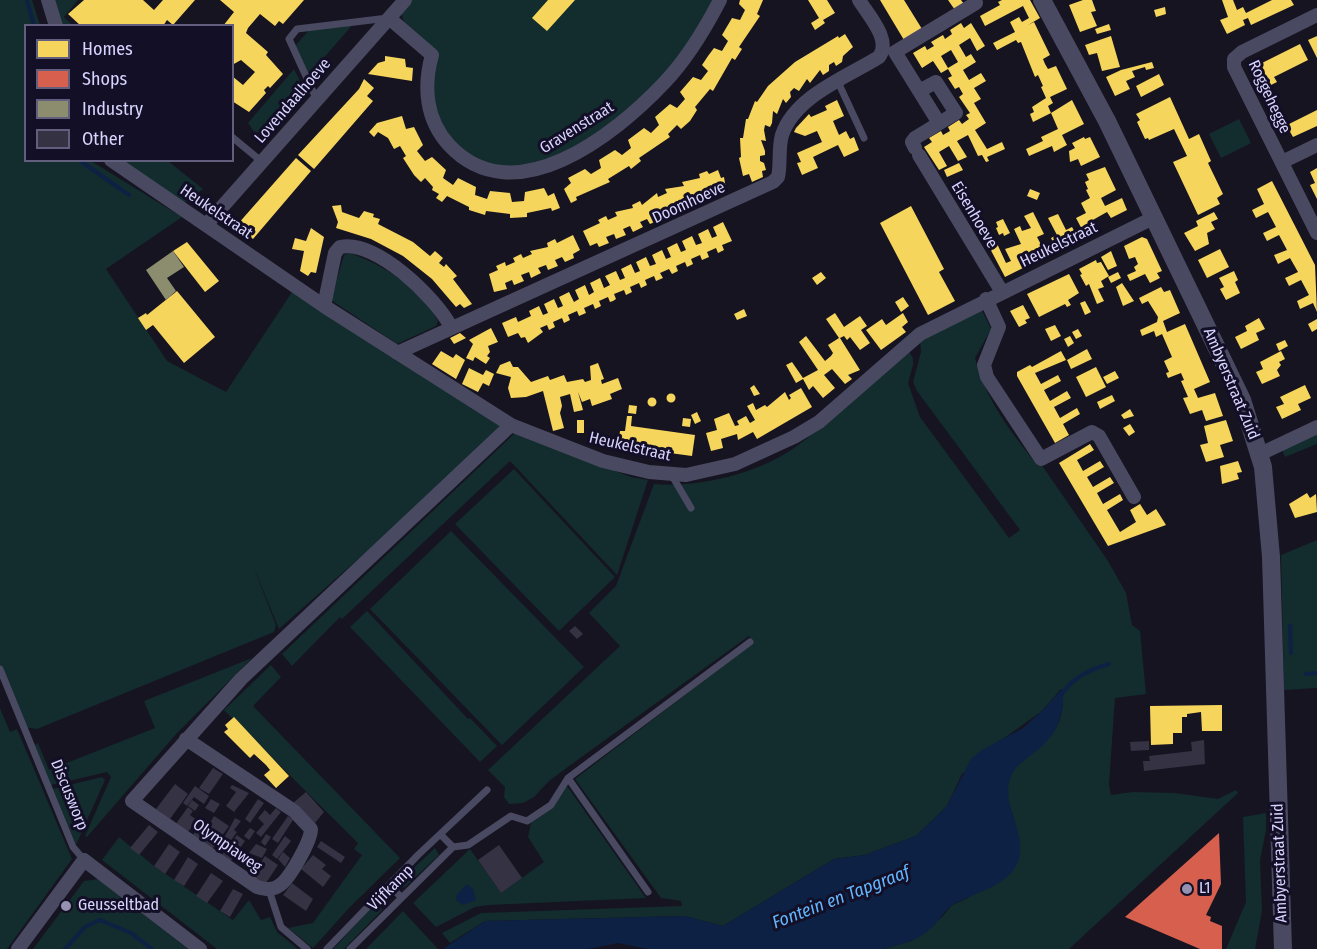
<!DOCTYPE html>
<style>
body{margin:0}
#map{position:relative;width:1317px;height:949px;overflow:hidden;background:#161421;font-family:"Fira Sans Condensed",sans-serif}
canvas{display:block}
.legend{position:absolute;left:24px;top:24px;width:210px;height:138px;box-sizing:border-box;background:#130f26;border:2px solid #625e7d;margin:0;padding:8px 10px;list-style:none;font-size:18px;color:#d9d4ff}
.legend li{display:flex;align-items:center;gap:12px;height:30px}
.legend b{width:30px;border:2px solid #625e7d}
</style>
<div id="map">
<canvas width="1317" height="949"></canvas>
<ul class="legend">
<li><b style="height:16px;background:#f6d55c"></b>Homes</li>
<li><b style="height:16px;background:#d6604d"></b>Shops</li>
<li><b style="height:16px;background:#8c8c6e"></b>Industry</li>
<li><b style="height:16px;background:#343243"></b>Other</li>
</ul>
</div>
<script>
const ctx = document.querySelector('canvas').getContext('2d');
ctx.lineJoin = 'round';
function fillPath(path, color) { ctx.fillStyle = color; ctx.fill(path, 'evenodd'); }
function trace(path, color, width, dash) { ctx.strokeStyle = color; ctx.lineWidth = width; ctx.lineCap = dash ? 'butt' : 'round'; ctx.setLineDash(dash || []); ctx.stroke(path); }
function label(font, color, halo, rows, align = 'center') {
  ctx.font = font + ' "Fira Sans Condensed",sans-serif'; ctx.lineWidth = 6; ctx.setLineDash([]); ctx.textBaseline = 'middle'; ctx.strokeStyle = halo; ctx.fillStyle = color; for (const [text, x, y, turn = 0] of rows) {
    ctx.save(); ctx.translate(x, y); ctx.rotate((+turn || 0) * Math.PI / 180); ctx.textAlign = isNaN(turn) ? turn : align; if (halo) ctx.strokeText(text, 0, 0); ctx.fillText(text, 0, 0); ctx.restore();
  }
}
const green = new Path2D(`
 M0,0H32L40,25L26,26V160L91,161L182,217L106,269L167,361L226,392L292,292L502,427L409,514L279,629L252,563L276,625L274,632L37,729L24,727L0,669Z
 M55,0H78L64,17L72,25H62Z
 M409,0H713C702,18 693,38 680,55C638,110 533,204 463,152C425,124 431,94 437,53L404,22L400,10Z
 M355,22L308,76L295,46L309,30Z
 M294,69L301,83L256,135L248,123Z
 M1239,119L1251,143L1221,158L1209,134Z
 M123,161H168L203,189L184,203Z
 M350,253C383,265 422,288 438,321L436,326L397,344L331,300L344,255Z
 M980,306L991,329L975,358C986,401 1011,432 1038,466L1041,464L1108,561L1126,593L1132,625L1140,631L1146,694L1115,698L1109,784L1111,795L1133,792L1175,793L1218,799L1236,790L1238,793L1069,949H883L911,941L942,917L952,905L968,898L1014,818C1011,809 1006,800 1007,790C1008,750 1073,749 1061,689L1042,711L1003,739L962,774L947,806L916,836L865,855L834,859L723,926L684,916L485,921L450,943L442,933L481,913L682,906L681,901L661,898L575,779L753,643L749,636L576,761L549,781L534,797L523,803L509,804L504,797L505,787L488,770L620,646L589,613L616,586L654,484C700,488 760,473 797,446C836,417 871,381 907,348L913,358V365L908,383L920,417L1009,538L1020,530L917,391L913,382L921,352L920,338Z
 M516,432L631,477L648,480L617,575L510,461L342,619L340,617L292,666L282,654Z
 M1317,433V444L1285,457L1282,450Z
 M514,469L615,577L559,631L455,524Z
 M451,531L584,667L502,745L370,609Z
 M1317,540V688L1284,690L1281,555Z
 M367,611L468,719L470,718L497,746L480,762L350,627Z
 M252,658L177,733L87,837L85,836L111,777L107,772L51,785L35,745L38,743L49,770L155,728L144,701Z
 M271,665L281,677L253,706L400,858L350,907L313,948L288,928L313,923L362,855L354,849L358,843L224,710Z
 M0,708L10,732L17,729L72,859L7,949H0Z
 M102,777L105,780L76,845L53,789Z
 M567,786L646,898L489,905L475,907L436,927L413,903L470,849L501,893L544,862L528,837L531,823Z
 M1266,813V830L1260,860L1262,911L1255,949H1226L1246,902L1243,817Z
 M119,837L154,866L233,920L249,900L261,920L270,917L277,932L298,949H217L102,860Z
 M435,848L439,855L405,887L401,888L399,882Z
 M98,879L188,949H33L84,881Z
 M375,904L381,906L382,910L344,949H333Z
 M403,911L438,949H366Z`);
const water = new Path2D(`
 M1062,689C1066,714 1056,736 1035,752C1027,759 1017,764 1012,774C999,801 1023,825 1020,853C1017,884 976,892 954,904C945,909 938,923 929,930C916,942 899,944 883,949H648L618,943L588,949H443L485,921L684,916L723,926L834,859L865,855L916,836L947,806L971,759L982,750L1023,728L1042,711Z
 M467,884L473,889L476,900L463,905L457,901L456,896Z`);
const homes = new Path2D(`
 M84,0H143L154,10L163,0H195L173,25L167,20L163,26H81L68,14Z
 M220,0H304L283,24L279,21L275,26L260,14L248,28L246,33L268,52L266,55L283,74L270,88L268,86L264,90L266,93L249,112L232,101V76L243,85L255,72L241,60L232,65V26H223L234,12Z
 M548,0H575L547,31L532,18Z
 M740,0H763L757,14L760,16L739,47L742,49L735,60L732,58L713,91L710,89L695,107L697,110L690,121L681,129L677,125L668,134L670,137L639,158L641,161L631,169L629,166L608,179L610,182L576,197L577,200L571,203L564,189L571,183L568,178L585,169L591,174L601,168L599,160L615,150L622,155L631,148L628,140L644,128L651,133L659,125L655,117L670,104L677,108L685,99L680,92L693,77L701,80L708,71L702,65L708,56L714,48L722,51L728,41L722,35L732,18L740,20L745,10L739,4Z
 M808,0H827L835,13L823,20L825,23L815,30L811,23L819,18Z
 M880,0H904L922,29L904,40Z
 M948,0H961L964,4L955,10Z
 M1002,0H1030L1040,18L1028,25L1034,22L1050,55L1043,59L1045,64L1048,69L1056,66L1067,89L1050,97L1053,103L1048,106L1051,113L1072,100L1084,124L1062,135L1067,145L1054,152L1052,146L1029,156L1026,149L1043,141L1041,137L1058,129L1051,113L1033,122L1030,114L1034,112L1032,107L1046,98L1041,87L1043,86L1038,75L1035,77L1021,42L1018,43L1016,40L997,50L993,43L1015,32L1010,22L1019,17L1022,22L1029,18L1023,6L985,26L980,16L1000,5L998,2Z
 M1083,0H1092L1096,11L1091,12L1097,26L1080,32L1069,5Z
 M1222,0H1233L1237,10L1243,7L1246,13L1272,0H1291L1294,5L1251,25L1248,18L1243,20L1245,25L1227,34L1220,20L1228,17Z
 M1165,7L1166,14L1156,17L1154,10Z
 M961,23L964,28L971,23L985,46L977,51L970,38L959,45L966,57L971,54L976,62L963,70L969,80L981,73L986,81L974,88L981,99L974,103L986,123L975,130L987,149L1002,142L1005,149L987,157L989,161L986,162L982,155L978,156L968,135L957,141L967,157L958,161L949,146L939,152L947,166L939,170L924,147L932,142L929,138L941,131L943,135L950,131L948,127L959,120L962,124L969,119L966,115L970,113L959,97L963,94L959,87L955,89L948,78L952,76L948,69L941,73L933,61L922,68L913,53L925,46L927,50L934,46L931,42L943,35L945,39L952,34L950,30ZM951,50L958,62L948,68L941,56Z
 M1109,24L1111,30L1097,34L1095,29Z
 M845,34L853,47L843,56L842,62L836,66L834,62L829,65V71L823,75L820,70L810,83L807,79L799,91L794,88L790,92L791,97L786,103L783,99L777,114L773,111L772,123L770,127L765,125L764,130L766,141L761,140L765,151V155L760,156V161L764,163L766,170L762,171L763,177L752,182L749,174L743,176L739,158L741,157L740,138H743L746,119H748L755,101L757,102L768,86L795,62L838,36L839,38Z
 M1111,36L1120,67L1102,71L1097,53L1089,55L1085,45Z
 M1317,36V58L1308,40Z
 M1300,44L1308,60L1274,77L1277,82L1263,89L1258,78L1263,76L1258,65Z
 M385,56L405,59L406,67L413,68L412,81L368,74L378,63L385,61Z
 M1152,62L1154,68L1146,70L1145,67L1132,71L1135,77L1126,81L1130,89L1115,96L1106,77L1121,70Z
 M1159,74L1164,85L1141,97L1136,86Z
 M364,79L374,88L367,96L373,101L314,169L298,155L359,89Z
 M1170,97L1189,139L1199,134L1211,161L1208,163L1223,194L1217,198L1220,204L1198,215L1173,162L1187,156L1174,129L1149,140L1148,138L1145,139L1137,122L1140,120L1136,114Z
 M837,100L844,116L833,121L839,135L846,131L850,139L854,137L859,150L844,157L838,145L813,157L818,168L802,175L797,163L801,162L797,153L822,142L817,131L805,136L794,132L796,128L809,114L811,117L827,110L825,106Z
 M1317,110V126L1293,137L1289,130L1284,132L1279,122L1285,120L1287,125Z
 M402,116L406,129L414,127L423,145L417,151L425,161L432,157L446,170L443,178L453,185L458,178L476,187L475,195L487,199L490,191L510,193L512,202L524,201L525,192L544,188L548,196L554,193L560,208L552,211L551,208L527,213V217L510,218V214L486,211L485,215L469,210V207L447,196L442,202L436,198L439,194L432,190L433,187L425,178L421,182L414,175L403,158L406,156L400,146L394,149L388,138L378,132L374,137L369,132L377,123Z
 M1084,137L1085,139L1090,137L1100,157L1081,166L1078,159L1070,162L1069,151L1075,148L1072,143Z
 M296,158L311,171L253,239L237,225Z
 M959,163L963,170L947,177L944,170Z
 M1105,167L1116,190L1101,198L1105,206L1122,198L1127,210L1111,218L1107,212L1091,221L1097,231L1086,237L1076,218L1086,213L1081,203L1090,198L1086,190L1088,189L1085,182L1089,180L1086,174Z
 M1317,168V199L1310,185L1315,183L1310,172Z
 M718,170L721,178L724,177L726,189L717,194L714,188L707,191L710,197L700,201L698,196L690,199L693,205L683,209L681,203L674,207L676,212L666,216L664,211L657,214L659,220L650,224L647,219L640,222L643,227L633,232L630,226L623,229L626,235L616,239L614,234L606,237L609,243L599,247L597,243L590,246L583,231L600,223L598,220L606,216L608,220L617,216L615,212L633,208L632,205L640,201L642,205L657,193L658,197L667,193L665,189L684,186L682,182L700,178L699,174L707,171L709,174Z
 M1272,181L1315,265L1317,312L1313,303L1300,309L1297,301L1309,295L1301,280L1289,286L1285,278L1298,272L1290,258L1278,264L1274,255L1287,250L1279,235L1267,241L1263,233L1276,227L1268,212L1256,218L1252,210L1264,204L1257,189Z
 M1030,189L1040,193L1037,200L1027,196Z
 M341,205L342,212L359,218L364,211L374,214L373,217L380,219L378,224L413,242L430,256L435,251L443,258L439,263L444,267L446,264L457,276L453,279L472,304L464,308L460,304L456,307L432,279L403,256L371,239L336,228L338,222L332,206Z
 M911,206L944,269L939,272L955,301L928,315L880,223Z
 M1033,212L1044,234L1037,237L1047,256L1005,277L986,241L994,237L1006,263L1011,261L1005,249L1021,244L1014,229L1020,226L1022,231L1031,228L1024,216Z
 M1214,212L1218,219L1211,222L1215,229L1207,233L1209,244L1195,251L1184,233L1198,226L1196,221Z
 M1058,214L1066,230L1072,227L1079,240L1058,252L1051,238L1057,235L1048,218Z
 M1003,219L1010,233L1004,236L1003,233L999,235L996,228L998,227L996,222Z
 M723,222L732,241L722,245L724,250L718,253L716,248L707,252L709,257L702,260L700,255L691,259L693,264L687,267L685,262L676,266L678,271L672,274L669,269L660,273L663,278L656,281L654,276L645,280L647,285L641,288L639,283L630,287L632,292L626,295L624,290L614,294L616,299L613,301L610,302L608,297L599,301L601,306L595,309L593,304L584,308L586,313L579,316L577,311L568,315L570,320L564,323L562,318L553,322L555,327L549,330L547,325L540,328L543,332L528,343L525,337L521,338L518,333L508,337L502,323L516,317L518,322L531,316L529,311L539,306L543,315L548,313L544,304L554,299L558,308L563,306L559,297L569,292L574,302L579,299L575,290L585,285L589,295L594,292L590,283L600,278L604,288L610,285L605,276L616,271L620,280L625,278L621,269L631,264L635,273L640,271L636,262L646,257L650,266L656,264L652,255L662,250L666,259L671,257L667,248L677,243L681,252L686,250L682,241L692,236L696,245L702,243L698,234L708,229L712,238L717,236L713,227Z
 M311,228L324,237L316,273L311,272L308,276L300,271L304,251L292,249L295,238L306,241Z
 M573,235L580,250L573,254L574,258L565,262L562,257L555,260L558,266L548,270L546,265L538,268L541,273L531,278L529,272L521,275L524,281L514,285L512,280L505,283L507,289L494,292L489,274L498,270L496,266L505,262L506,266L515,262L513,258L521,254L523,258L532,254L530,251L548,247L547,243L555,239L557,243Z
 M1142,237L1147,239L1162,271L1157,273L1160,278L1150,283L1145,274L1130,281L1127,275L1136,271L1134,267L1138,264L1135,257L1129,259L1124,246Z
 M187,242L219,281L205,292L173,251Z
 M1220,249L1229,267L1207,278L1198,260Z
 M1111,251L1117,266L1108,270L1101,257Z
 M1096,260L1097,263L1101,262L1109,276L1101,281L1104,287L1098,289L1104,301L1097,304L1089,284L1086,286L1080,275L1082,274L1079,269Z
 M1234,271L1238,280L1235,282L1240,293L1226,300L1220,289L1224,287L1219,278Z
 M821,272L826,278L817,285L812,278Z
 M1118,272L1121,278L1111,283L1108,277Z
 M1069,274L1079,293L1068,300L1071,305L1067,307L1065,304L1039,317L1027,294Z
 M1122,283L1134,301L1123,306L1116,287Z
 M1161,287L1164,292L1170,290L1180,313L1163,321L1167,332L1185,324L1210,382L1194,389L1198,398L1215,393L1223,416L1206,421L1202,410L1190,414L1183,398L1188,397L1181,381L1184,380L1181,373L1168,378L1166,373L1169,372L1164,361L1172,357L1162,334L1156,337L1154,331L1142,336L1140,330L1157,322L1158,317L1148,301L1142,304L1139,298Z
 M177,291L215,337L184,363L153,325L146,330L138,318L146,313L147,315Z
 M903,297L909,306L901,312L895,302Z
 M1085,301L1091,312L1085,315L1080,303Z
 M1023,305L1030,318L1025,320L1027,323L1019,327L1010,311Z
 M744,309L747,316L737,320L734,314Z
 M835,313L844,327L860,316L867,326L861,330L870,343L860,350L850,337L847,340L844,336L840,338L860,370L848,375L852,379L845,384L832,369L824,375L835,388L823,398L813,386L809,390L803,379L796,383L786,365L792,362L803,378L818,370L799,342L806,336L825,361L831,356L833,353L828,345L839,338L826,319Z
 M903,313L908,322L902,327L906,332L881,350L866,330L882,319L886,325Z
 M1259,318L1265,329L1256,333L1259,340L1241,349L1235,337L1247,331L1245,326Z
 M1317,319V329L1312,332L1308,324Z
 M1055,325L1061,336L1051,341L1045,329Z
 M491,328L498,342L488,346L490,352L487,356L490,358L486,364L475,357L473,361L466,358L473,344L469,340Z
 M1078,329L1082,336L1076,339L1072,332Z
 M460,333L466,338L454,344L450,338Z
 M1070,336L1074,343L1068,347L1064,339Z
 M1285,340L1288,346L1279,351L1276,344Z
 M1087,349L1092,359L1071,369L1067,360Z
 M441,351L453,358L456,354L465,360L456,379L432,364Z
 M1061,351L1066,360L1035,373L1041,384L1058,375L1061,381L1044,390L1050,401L1067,391L1071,398L1054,407L1060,418L1077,408L1080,414L1063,424L1069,435L1055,443L1017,376V372L1030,365L1032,367Z
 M1281,351L1285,359L1279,362L1281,365L1277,370L1280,376L1262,384L1256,372L1263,369L1260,362Z
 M510,361L513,367H518L531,382L548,376L550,380L564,375L567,382L583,379L585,382L591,380L590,366L598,363L604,379L601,380L602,384L618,378L622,389L610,394L612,399L592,406L590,399L582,402L578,392L583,410L574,412L570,394L560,397L562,406L560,413L564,428L553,431L543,391L526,397L511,398L508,388L511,377L496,373L500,365Z
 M1096,367L1106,387L1086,397L1076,377Z
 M469,368L483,375L486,370L494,374L489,386L483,383L478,392L462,384Z
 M1115,371L1119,378L1107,384L1103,377Z
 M754,385L760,394L754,396L750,388Z
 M1305,385L1311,398L1298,404L1301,410L1282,419L1276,407L1284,404L1280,397Z
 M801,388L812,407L757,439L753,432L738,440L737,434L721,439L723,448L711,451L706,433L717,430L714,419L729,413L735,426L739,425L737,421L746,416L750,423L755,420L747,406L753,403L756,410L765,405L767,407L785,392L789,400L791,398L789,395Z
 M666.5 398a4.5 4.5 0 1 1 9 0a4.5 4.5 0 1 1-9 0Z
 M1112,395L1115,401L1100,409L1097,402Z
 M647.5 402a4.5 4.5 0 1 1 9 0a4.5 4.5 0 1 1-9 0Z
 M629,405L637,406L636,414L628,413Z
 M1130,409L1134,416L1124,419L1121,415Z
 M697,412L701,421L695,424L691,415Z
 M627,416H632L631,426L695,435L692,456L618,446L620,431H625Z
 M683,418L691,419L690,427L682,426Z
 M577,420H584V433H577Z
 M1226,420L1233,441L1220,445L1224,457L1206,462L1200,445L1208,443L1204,426Z
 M1130,424L1135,432L1129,436L1123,428Z
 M1090,444L1094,450L1077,460L1083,471L1100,461L1104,467L1087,477L1093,487L1110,477L1114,483L1097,493L1103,504L1120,494L1123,500L1107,510L1120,532L1136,522L1130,510L1140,504L1147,515L1156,509L1166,525L1108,546L1059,463Z
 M1238,461L1242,472L1237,473L1239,479L1222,484L1220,466Z
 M1307,493L1310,498L1316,494L1317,512L1295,518L1289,504Z
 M1222,705V731H1202L1201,712L1187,714V717H1182V733H1173V744L1151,745L1150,706Z
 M234,717L289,776L276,788L264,775L270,770L266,765L254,754L250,758L224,732L228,729L225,725Z`);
const shops = new Path2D(`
 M1219,833L1221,884L1206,915L1211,917L1210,921L1222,926V949H1200L1125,917Z`);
const industry = new Path2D(`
 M173,251L184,267L167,278L176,291L166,300L146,270Z`);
const stream = new Path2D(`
 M27,0L34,26
 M79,160L129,195
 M1290,626L1291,653
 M1306,674L1317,673
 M1061,696C1071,678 1091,669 1109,664
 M65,949L85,927L100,920L131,933L152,949`);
const building = new Path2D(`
 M575,626L583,634L577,639L569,631Z
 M1204,740L1205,764L1144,771L1143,761H1150L1149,756L1192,751L1191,742Z
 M1149,741V750L1131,751L1130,742Z
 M213,768L223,774L209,794L199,788Z
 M175,784L188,794L170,819L156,809Z
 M232,785L249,793L234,812L226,806L236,792L230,788Z
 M195,786L209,796L204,804L194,797L187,806L183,803Z
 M306,792L324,812L315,823L293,803Z
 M211,799L220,804L214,813L205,808Z
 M258,799L264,803L250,823L245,819Z
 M192,800L199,805L195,811L188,806Z
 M188,807L193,811L190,815L197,820L187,833L175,825Z
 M276,808L281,812L261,837L256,833L264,824L258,818L265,810L270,815Z
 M214,816L229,826L211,851L192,836L204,819L210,823Z
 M288,816L293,820L278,843L272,839Z
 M235,818L241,821L234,830L237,832L223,852L218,849Z
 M149,825L158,832L139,855L130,848Z
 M250,828L255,831L249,840L244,836Z
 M266,834L271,837L265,846L261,842Z
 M237,835L245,841L230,862L221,856Z
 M285,836L291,841L277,859L272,855Z
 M321,841L345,857L341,863L317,847Z
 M169,844L180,852L165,874L154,866Z
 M256,844L267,849L262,858L249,853Z
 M499,845L522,878L501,893L478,860Z
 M283,852L290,858L285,867L278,859Z
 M250,855L254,858L249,867L244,864Z
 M313,855L326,865L322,869L331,876L323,887L301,869Z
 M265,856L278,865L264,886L251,877Z
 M188,857L198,864L184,886L174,880Z
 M211,873L223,881L207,903L196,896Z
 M292,883L313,899L306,911L283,895Z
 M233,889L243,894L230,917L220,911Z`);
const service = new Path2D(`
 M838,82L864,138
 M316,98L289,39L297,29L388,18
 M232,137L261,161
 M671,474L691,508
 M0,669L73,847L84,860
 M568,778L648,892
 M441,835L453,847
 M453,847L468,845L511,816L527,821L551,805L568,778L750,642
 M389,885L401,897
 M269,890L281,927L307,949
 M327,949L418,855L487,790
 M350,949L453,847`);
const minor = new Path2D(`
 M48,0L56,26
 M1317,15L1242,52L1234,59V67L1317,233
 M389,18L432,55C423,87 426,120 449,145C514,215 615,135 664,83C687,59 705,29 720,0
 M895,52L976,3
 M895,52L939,123
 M915,148L912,142L915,138L956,113L936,82L919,91
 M919,155L1002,292
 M111,160L324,306L511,425L603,461L649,472L686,475L735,464L794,437L819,422L920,334L1155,217
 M1282,162L1317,145
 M207,224L405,0
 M986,299L999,327L984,365L987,377L1041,459L1092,432L1099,436L1134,497
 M324,306L335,253L340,247C376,239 436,298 451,327
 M397,353L773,182L778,177C781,164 778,149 782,135C795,96 847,77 879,57C892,40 868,15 859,0
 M1260,454L1317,427
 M186,739L294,811L311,829C311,841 290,878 280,885C272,891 265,889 257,887L132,801L241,679L511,425
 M18,949L84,860L200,949`);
const tertiary = new Path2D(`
 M1042,0L1107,121L1242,400L1263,467L1271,557L1283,949`);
const markers = [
 [1187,889,6,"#9591b1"],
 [66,906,6,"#9591b1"]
];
const streetNames = [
 ["Roggehegge",1269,97,65],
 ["Lovendaalhoeve",293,101,-49],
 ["Gravenstraat",577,128,-32],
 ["Doomhoeve",689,203,-25],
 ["Heukelstraat",216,212,34],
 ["Eisenhoeve",974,215,59],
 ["Heukelstraat",1059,245,-26],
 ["Ambyerstraat Zuid",1231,384,67],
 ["Heukelstraat",630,447,13],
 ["Discusworp",69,795,68],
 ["Olympiaweg",227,846,35],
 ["Ambyerstraat Zuid",1280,863,-92],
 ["Vijfkamp",391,888,-45]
];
const poiNames = [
 ["L1",1199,889],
 ["Geusseltbad",78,906]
];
const waterNames = [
 ["Fontein en Tapgraaf",841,898,-21]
];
fillPath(green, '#132c2d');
fillPath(water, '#0d2144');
fillPath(homes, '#f6d55c');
fillPath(shops, '#d6604d');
fillPath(industry, '#8c8c6e');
trace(stream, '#0d2144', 4);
fillPath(building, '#343243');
trace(service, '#4a4962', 7);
trace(minor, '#4a4962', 14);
trace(tertiary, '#4a4962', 18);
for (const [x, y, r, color] of markers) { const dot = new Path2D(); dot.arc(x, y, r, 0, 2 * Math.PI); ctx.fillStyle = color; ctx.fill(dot); trace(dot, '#130f26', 2); }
label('16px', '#d9d4ff', '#130f26', streetNames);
label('16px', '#d9d4ff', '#130f26', poiNames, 'left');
label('italic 18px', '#62b6ff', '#130f26', waterNames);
</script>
